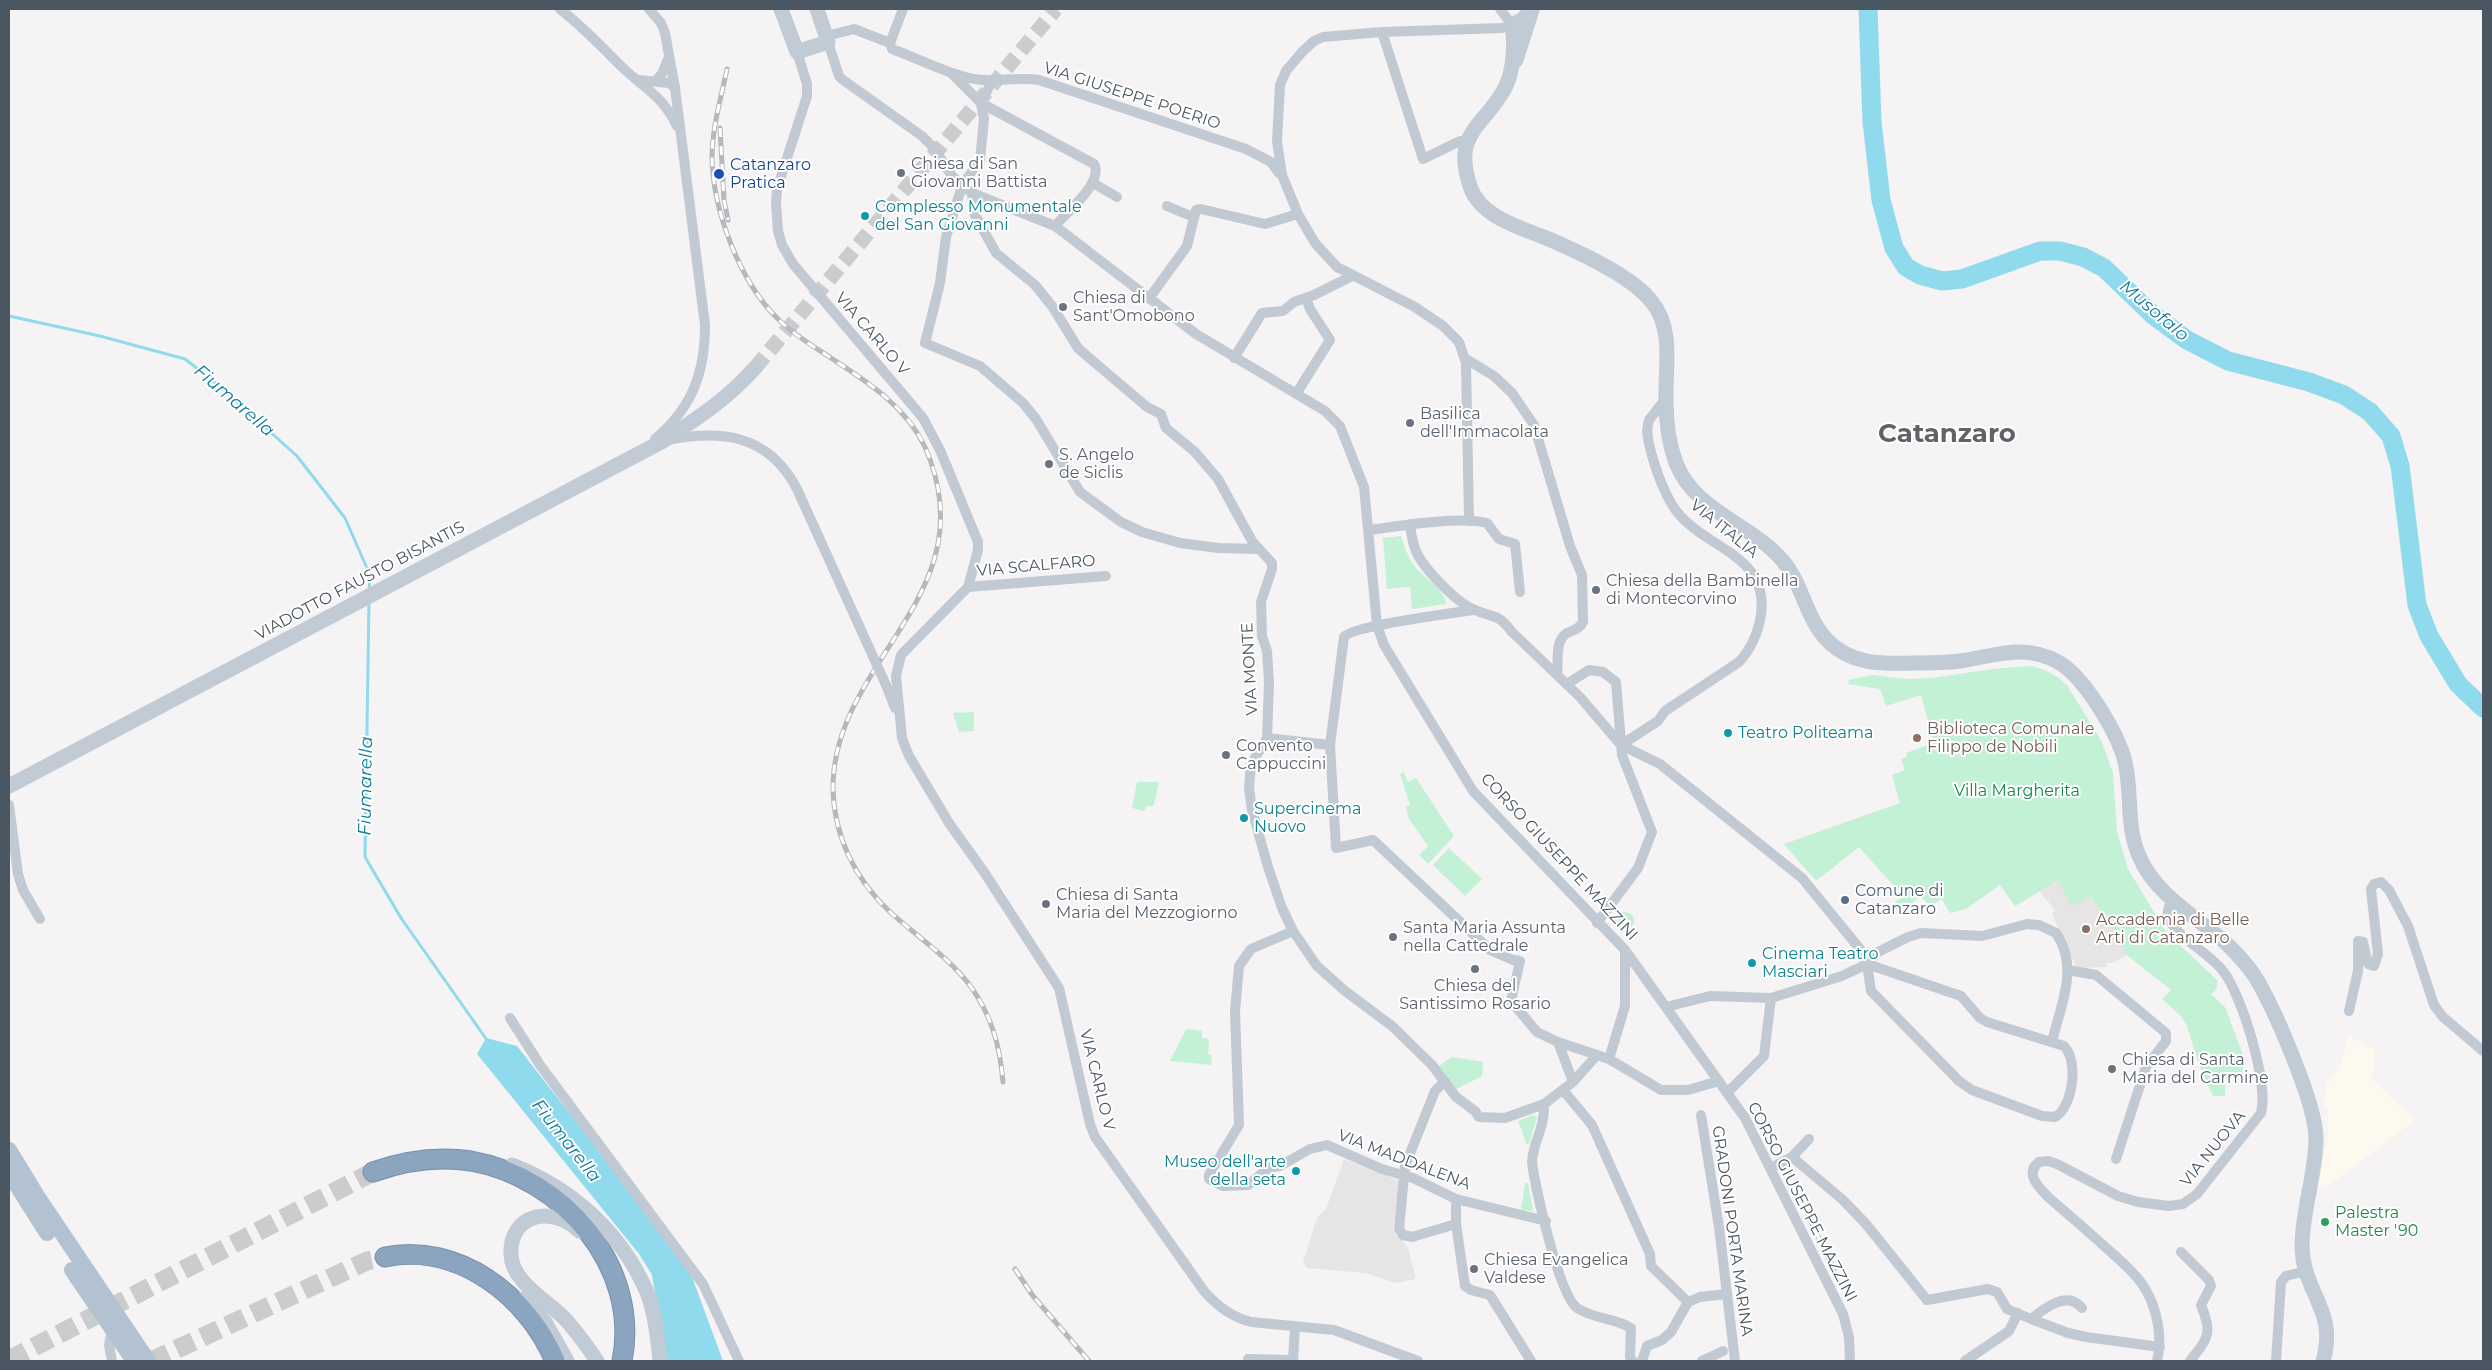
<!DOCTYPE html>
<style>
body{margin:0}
#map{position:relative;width:2492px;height:1370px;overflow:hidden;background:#f5f3f3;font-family:Montserrat,sans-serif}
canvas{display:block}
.frame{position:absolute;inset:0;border:10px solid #4a5661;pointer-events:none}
</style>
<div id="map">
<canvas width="2492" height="1370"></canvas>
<div class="frame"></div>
</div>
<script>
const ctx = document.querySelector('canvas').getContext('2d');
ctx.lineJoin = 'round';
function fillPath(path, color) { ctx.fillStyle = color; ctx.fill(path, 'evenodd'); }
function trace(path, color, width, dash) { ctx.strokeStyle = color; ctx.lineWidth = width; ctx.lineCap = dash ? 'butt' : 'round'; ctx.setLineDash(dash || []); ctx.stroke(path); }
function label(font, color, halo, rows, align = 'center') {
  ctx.font = font + ' Montserrat,sans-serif'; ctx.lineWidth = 4; ctx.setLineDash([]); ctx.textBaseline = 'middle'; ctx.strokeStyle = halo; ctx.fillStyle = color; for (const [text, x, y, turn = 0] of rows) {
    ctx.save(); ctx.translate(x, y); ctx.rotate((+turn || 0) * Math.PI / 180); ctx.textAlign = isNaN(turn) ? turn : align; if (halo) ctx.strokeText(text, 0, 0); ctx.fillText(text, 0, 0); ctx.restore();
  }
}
const commercial = new Path2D(`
 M2348,1035L2374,1049L2375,1056L2372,1078L2415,1120L2326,1188L2318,1185L2328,1134V1108L2324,1106L2326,1084L2341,1061Z`);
const education = new Path2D(`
 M2059,880L2081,902L2080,900L2091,896L2103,913L2105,912L2127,955L2112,963H2105L2107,967L2077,968L2052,914L2055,910L2040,892Z
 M1344,1159L1400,1181L1393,1227L1395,1235L1400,1237L1408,1248L1416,1279L1396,1283L1366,1273L1307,1268L1303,1262L1317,1218L1326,1209Z`);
const green = new Path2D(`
 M1401,536C1405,548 1408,558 1416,568C1426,580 1444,588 1446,604L1412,609L1410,587L1387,589L1383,538Z
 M2031,666L2045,670L2059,678L2068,687L2101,740L2113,773L2117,832L2128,869L2166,932L2218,981L2216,990L2211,994L2225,1007L2245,1060L2242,1076L2225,1077V1096H2213L2199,1065L2187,1026L2181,1016L2162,999L2171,990L2127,955L2105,913H2103L2091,896L2071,906L2059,880L2015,906L2000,885L1966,909L1950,913L1942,899L1930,906L1920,896L1900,914L1892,905L1903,896L1859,847L1816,881L1784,844L1900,803L1892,775L1905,770L1901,759L1907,757L1906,753L1934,743L1921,695L1886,706L1880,689L1848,684L1849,680L1872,675L1908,679L1932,678L1993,669Z
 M974,712V731L959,732L953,713Z
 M1404,772L1408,782L1416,778L1454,836L1428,864L1419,855L1428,846L1409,819L1406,806L1410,805L1400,774Z
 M1137,782H1159L1154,804L1152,807L1148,805L1144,811L1132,808Z
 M1449,848L1482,879L1465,896L1433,865Z
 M1616 921a9 9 0 1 1 18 0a9 9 0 1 1-18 0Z
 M1186,1029L1202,1031V1038L1209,1039L1208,1054L1212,1055L1211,1065L1170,1061Z
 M1452,1057L1483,1062L1482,1076L1455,1090L1437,1067Z
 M1533,1115L1537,1117L1529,1144L1527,1145L1518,1121Z
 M1525,1183H1528L1533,1210L1531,1211L1521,1210Z`);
const water = new Path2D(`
 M486,1038L517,1046L644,1208L691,1274L723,1361H666L652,1275L639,1254L477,1054Z`);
const stream = new Path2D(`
 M9,316L100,336L185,359L219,386L297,456L345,518L370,575L369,592
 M369,600L365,857L401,918L487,1040`);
const river = new Path2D(`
 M1868,9L1872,122L1881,200L1894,248L1906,267L1920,275L1942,281L1962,279L2040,251H2060L2083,257L2104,268L2153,315L2187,340L2228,361L2309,382L2344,395L2370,412L2391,436L2400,466L2417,605L2429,636L2458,684L2483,708`);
const secondaryTunnel = new Path2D(`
 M755,368L1056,9`);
const highwayTunnel = new Path2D(`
 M9,1360L373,1172
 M151,1361L367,1261L385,1257`);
const street = new Path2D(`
 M560,9C582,26 602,47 622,67C646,90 661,94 677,126
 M649,9L661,23L665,33L675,88L705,325C705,373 692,408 655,439
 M1382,32L1423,159L1460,141L1466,143
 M826,36L854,29L890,43L892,49C917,58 943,72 969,78C992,84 1015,76 1039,80L1246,149L1271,162L1279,173
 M828,42L839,76L843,80L922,136L934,148L952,176L972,193L1055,226L1196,334L1325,411L1340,426L1364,487L1377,625L1384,645L1473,791L1625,950L1745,1118L1843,1314L1849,1337L1850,1361
 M890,43L903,9
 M797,52L807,84V96L777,189L776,203L778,231L782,245L793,264L923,418L940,450L978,542V550L968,587L901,655L896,676L902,738L909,756L949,823L984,872L1059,988L1090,1124L1095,1137L1204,1291C1217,1306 1231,1317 1251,1322L1334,1330L1418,1361
 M951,73L981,103L1094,164C1104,182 1067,212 1055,226
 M639,80L669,83L675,88
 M655,81L662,74L668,59
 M992,81L981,103L984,119L980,160L962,186L946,237L940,283L925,343L980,366L1023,403L1036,419L1080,492L1121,522L1142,532L1180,543L1218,548L1259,549
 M1093,183L1117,197
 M972,193L974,213L996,253L1035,285L1052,306L1078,348L1087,356L1147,407L1161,414L1166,428L1195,452L1218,479L1252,541L1272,563V569L1261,602L1262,636L1267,651L1269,682L1267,738L1251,765L1249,788L1252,810L1268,867L1282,908L1293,931L1317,966L1345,991L1392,1026L1432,1065L1456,1097L1475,1111L1479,1117L1505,1118L1544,1104L1573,1082L1597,1055
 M1167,206L1193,217
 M1150,297L1187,246L1196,210L1201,209L1265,224L1298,214
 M1234,358L1262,313L1283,311L1294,302L1314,295L1352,276
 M1466,359L1494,376L1512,393L1534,425L1570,546L1582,575L1583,622C1580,629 1573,630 1567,633C1554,641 1559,662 1557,674
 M1296,394L1330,340L1310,309L1306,298
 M1469,521L1466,363L1459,342L1443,326L1415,307L1337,267L1315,243L1298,214L1282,175L1277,141L1280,85L1286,71L1302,52L1314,41L1323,37L1382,32L1502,28L1512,25L1500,9
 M1410,524C1411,533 1412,542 1416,551C1423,568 1456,602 1473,609C1493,619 1496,611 1512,632L1580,697L1621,745L1660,764L1802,878L1860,949L1867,964L1871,991L1959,1081L1972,1090L2042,1116L2055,1117C2073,1107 2079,1061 2064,1046L1987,1022L1980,1018L1961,996L1867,964
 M1369,530C1400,526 1459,516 1487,523L1499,539L1515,544L1520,592
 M968,587L1106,576
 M1473,610C1453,613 1352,626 1344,637L1330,745L1336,848L1373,840L1490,950L1513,960L1520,961L1511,1001L1537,1032L1558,1042L1609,1059L1661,1090H1688L1719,1081
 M1567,684L1589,670L1603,672L1616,682L1622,755L1652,832L1638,868L1597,923
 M886,685L895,708
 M1267,738L1330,745
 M1621,745L1658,721L1665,711L1739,662C1751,649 1758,633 1761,615C1769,555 1708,550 1677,512C1663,494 1649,453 1647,430L1649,420L1666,398
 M9,805L18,874L23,890L40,919
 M1293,931L1251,949L1239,966L1235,1011L1239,1125L1209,1175V1179L1223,1186L1248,1185L1269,1168L1280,1166L1310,1149L1327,1145L1382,1169L1413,1178L1456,1199L1546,1221
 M2068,970L2096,975L2166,1033V1041L2146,1067L2116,1159
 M1666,1007L1710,996L1771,998L1842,976L1867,964L1876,953L1908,937L1921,933L1982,936L2027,924L2039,925L2056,933C2080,968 2060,1006 2052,1042
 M2349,1011L2358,971V941L2363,942L2368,964L2374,966L2378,954L2371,889L2374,884L2381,882L2389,890L2408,926L2434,1005L2443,1017L2483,1051
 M510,1018L540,1065L703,1284L739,1361
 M1558,1042L1573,1082
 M1609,1059L1625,1006V950
 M1445,1081L1435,1091L1405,1166L1399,1229L1403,1235L1412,1237L1456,1224
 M1563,1090L1592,1125L1650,1254L1651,1266L1688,1302
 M1727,1093L1764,1056L1771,998
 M1544,1104C1545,1129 1533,1141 1532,1162C1535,1187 1559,1295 1577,1308C1593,1319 1615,1318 1631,1328L1630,1357L1633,1361
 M1701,1115L1719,1227L1735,1361
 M1792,1157L1809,1139
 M1771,1168L1792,1157L1843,1200L1866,1224L1927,1300L1988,1289L1997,1292L2007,1309L2031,1319C2045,1308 2067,1290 2082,1308
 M1456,1199V1224L1465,1286L1471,1290L1490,1295L1531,1361
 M2181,1252L2209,1280L2211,1286L2201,1305C2213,1334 2208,1338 2190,1361
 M2031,1319L2068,1333L2086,1337L2160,1347
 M112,1329L109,1345L112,1361
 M1248,1359L1293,1360
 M1293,1361L1295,1326
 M1642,1361L1647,1346L1662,1340L1671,1332L1688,1302L1700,1297L1726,1294
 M1702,1361L1723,1351
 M1965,1361L2009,1331L2018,1313
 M2157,1361C2163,1338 2157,1307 2144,1287C2136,1274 2123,1263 2112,1253C2091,1234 2069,1215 2048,1197C2039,1187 2024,1174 2039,1162L2048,1161L2057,1164L2118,1196L2138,1202L2169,1206L2183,1204L2197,1194L2261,1113C2269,1084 2242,995 2223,971C2209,953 2180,939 2170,921C2165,913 2169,907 2172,899
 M2276,1361L2281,1282L2286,1276L2306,1271`);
const secondary = new Path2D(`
 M781,9L797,52L828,42L817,9
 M1532,9L1523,19L1512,25C1515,45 1514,70 1505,88C1484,127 1452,132 1470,186C1480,218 1523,228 1551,240C1581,253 1632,276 1652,302C1674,329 1665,368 1666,400C1666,421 1669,444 1676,463C1695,512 1752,524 1783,561C1803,585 1806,619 1828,641C1852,665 1882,664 1914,663C1929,663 1945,663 1960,661C1995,656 2024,643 2058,662C2084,676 2121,737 2126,767C2132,798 2126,828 2140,858C2157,897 2200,918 2230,947C2239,956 2247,965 2254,975C2273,1005 2316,1104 2316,1138C2316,1174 2302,1210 2302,1247C2303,1293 2338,1311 2323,1361
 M1516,60L1532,10
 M9,786L663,441C698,418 727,399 755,368
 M512,1165C571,1188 620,1231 646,1290C655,1310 658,1339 660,1361
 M579,1231C553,1205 509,1213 511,1255C512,1283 550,1302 567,1321C578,1334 588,1347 597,1361
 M523,1299L545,1322L567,1361`);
const primary = new Path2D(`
 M9,1150L37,1196L148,1361
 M9,1173L47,1233
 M72,1270L134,1361`);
const highway = new Path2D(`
 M373,1172C404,1161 438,1156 471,1161C562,1177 641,1266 622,1361
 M385,1257C458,1242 528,1296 555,1361`);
const rail = new Path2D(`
 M727,69C721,98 712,128 712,158C713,211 740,282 778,319C794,335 813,346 831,358C867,382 906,406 925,447C990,595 832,659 833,789C834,836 855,879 889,911C916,936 949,957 971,987C992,1016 1000,1047 1003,1082
 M720,128L724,200L728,220
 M1808,1216L1834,1269
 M1015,1269L1033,1296L1089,1361`);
const streetBridge = new Path2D(`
 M663,441C719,429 768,433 797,489L886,685`);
const markers = [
 [901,173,5,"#6b7280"],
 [719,174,6,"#1a4fb4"],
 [865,216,5,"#0f9aa8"],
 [1063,307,5,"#6b7280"],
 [1410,423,5,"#6b7280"],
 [1049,464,5,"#6b7280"],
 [1596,590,5,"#6b7280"],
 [1728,733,5,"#0f9aa8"],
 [1917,738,5,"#8d6e63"],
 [1226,755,5,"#6b7280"],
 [1244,818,5,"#0f9aa8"],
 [1845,900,5,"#5c6f8a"],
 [1046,904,5,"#6b7280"],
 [2086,929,5,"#8d6e63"],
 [1393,937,5,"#6b7280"],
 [1752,963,5,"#0f9aa8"],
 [1475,969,5,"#6b7280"],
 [2112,1069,5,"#6b7280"],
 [1296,1171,5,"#0f9aa8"],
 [2325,1222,5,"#2e9e5b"],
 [1474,1269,5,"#6b7280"]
];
const streetNames = [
 ["VIA GIUSEPPE POERIO",1132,96,18],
 ["VIA CARLO V",872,334,49],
 ["VIA ITALIA",1724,529,39],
 ["VIA SCALFARO",1036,566,-5],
 ["VIADOTTO FAUSTO BISANTIS",360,581,-28],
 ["VIA MONTE",1250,669,-93],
 ["CORSO GIUSEPPE MAZZINI",1559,857,47],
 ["VIA CARLO V",1097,1080,76],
 ["VIA NUOVA",2213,1149,-51],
 ["VIA MADDALENA",1404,1160,21],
 ["CORSO GIUSEPPE MAZZINI",1802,1202,63],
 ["GRADONI PORTA MARINA",1732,1231,82]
];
const worshipNames = [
 ["Chiesa di San",911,164],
 ["Giovanni Battista",911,182],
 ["Chiesa di",1073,298],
 ["Sant'Omobono",1073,316],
 ["Basilica",1420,414],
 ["dell'Immacolata",1420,432],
 ["S. Angelo",1059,455],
 ["de Siclis",1059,473],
 ["Chiesa della Bambinella",1606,581],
 ["di Montecorvino",1606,599],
 ["Convento",1236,746],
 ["Cappuccini",1236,764],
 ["Chiesa di Santa",1056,895],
 ["Maria del Mezzogiorno",1056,913],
 ["Santa Maria Assunta",1403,928],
 ["nella Cattedrale",1403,946],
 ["Chiesa del",1475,986,"center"],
 ["Santissimo Rosario",1475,1004,"center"],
 ["Chiesa di Santa",2122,1060],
 ["Maria del Carmine",2122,1078],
 ["Chiesa Evangelica",1484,1260],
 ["Valdese",1484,1278]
];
const transitNames = [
 ["Catanzaro",730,165],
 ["Pratica",730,183]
];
const cultureNames = [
 ["Complesso Monumentale",875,207],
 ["del San Giovanni",875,225],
 ["Teatro Politeama",1738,733],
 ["Supercinema",1254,809],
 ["Nuovo",1254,827],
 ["Cinema Teatro",1762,954],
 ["Masciari",1762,972],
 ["Museo dell'arte",1286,1162,"right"],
 ["della seta",1286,1180,"right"]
];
const educationNames = [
 ["Biblioteca Comunale",1927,729],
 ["Filippo de Nobili",1927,747],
 ["Accademia di Belle",2096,920],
 ["Arti di Catanzaro",2096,938]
];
const parkNames = [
 ["Villa Margherita",2017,791]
];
const serviceNames = [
 ["Comune di",1855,891],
 ["Catanzaro",1855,909]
];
const leisureNames = [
 ["Palestra",2335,1213],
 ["Master '90",2335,1231]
];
const waterNames = [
 ["Musofalo",2154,311,40],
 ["Fiumarella",234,401,41],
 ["Fiumarella",366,786,-89],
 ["Fiumarella",566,1141,52]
];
const townNames = [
 ["Catanzaro",1947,434]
];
fillPath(commercial, '#fdf9ef');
fillPath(education, '#e6e4e5');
fillPath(green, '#c3f1d5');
fillPath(water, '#90daee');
trace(stream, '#90daee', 3);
trace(river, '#90daee', 19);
trace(secondaryTunnel, '#caccce', 15, [15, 8]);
trace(highwayTunnel, '#caccce', 19, [19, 9]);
trace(highway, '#7690ad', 21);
trace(street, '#c1cad2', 10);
trace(secondary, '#c1cbd6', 15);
trace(primary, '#b3c2d1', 16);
trace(highway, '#8ba5c1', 19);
trace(rail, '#b5b8bd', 5);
trace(rail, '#fff', 3, [9]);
trace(streetBridge, '#c1cad2', 10);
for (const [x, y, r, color] of markers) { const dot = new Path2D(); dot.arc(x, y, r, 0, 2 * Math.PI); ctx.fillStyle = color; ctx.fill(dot); trace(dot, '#fff', 2); }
label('16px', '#4a5661', '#fff', streetNames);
label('16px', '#5b616d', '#fff', worshipNames, 'left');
label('16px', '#164399', '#fff', transitNames, 'left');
label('16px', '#0d838f', '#fff', cultureNames, 'left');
label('16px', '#785e54', '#fff', educationNames, 'left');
label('16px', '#17864f', '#fff', parkNames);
label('16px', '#4e5e75', '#fff', serviceNames, 'left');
label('16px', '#27864d', '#fff', leisureNames, 'left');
label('italic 18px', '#0c7c9b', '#fff', waterNames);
label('bold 26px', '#5f6368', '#fff', townNames);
</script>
